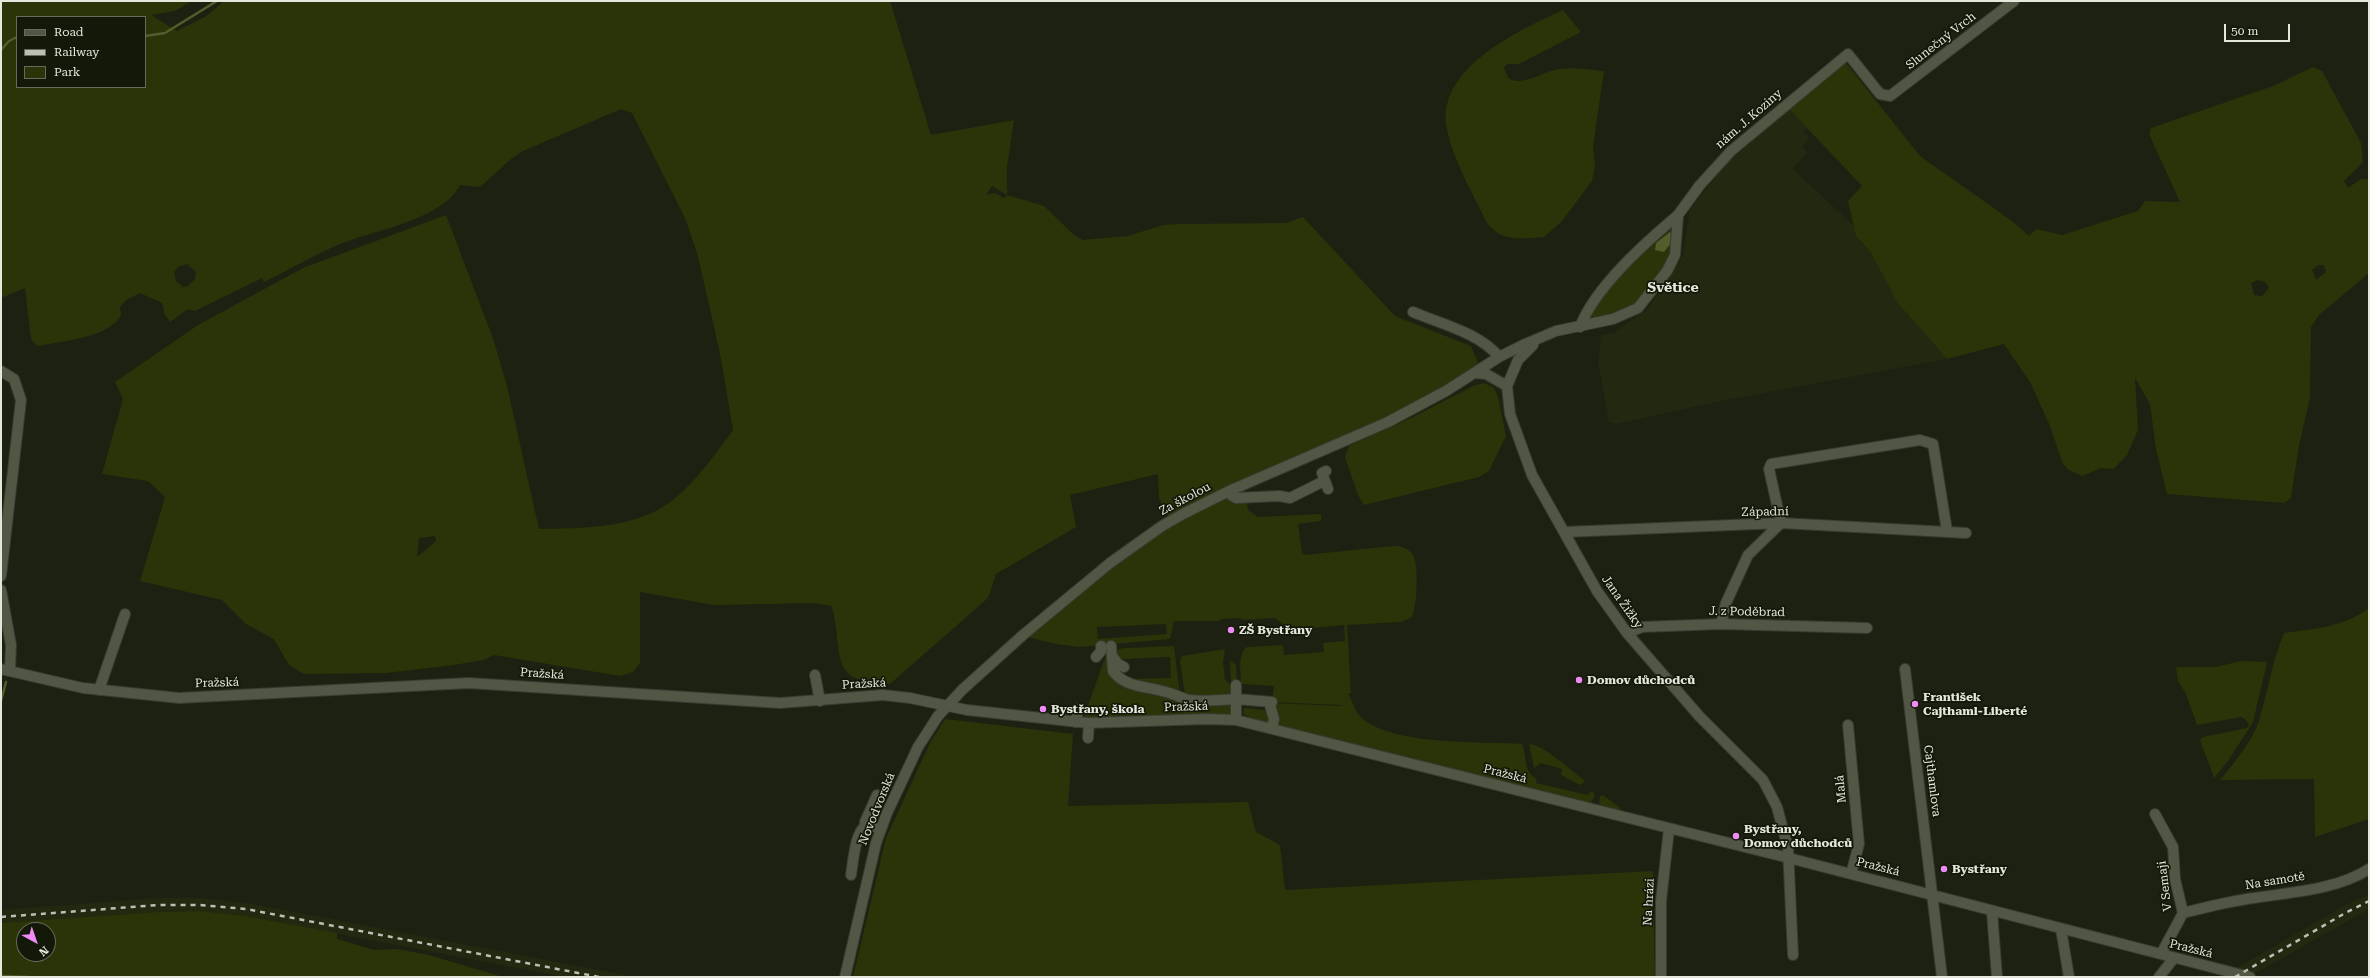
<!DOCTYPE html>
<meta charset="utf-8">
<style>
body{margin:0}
#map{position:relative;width:2370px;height:978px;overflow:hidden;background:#1d2111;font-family:"Roboto Serif",serif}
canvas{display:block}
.frame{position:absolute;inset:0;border:2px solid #e4e7dc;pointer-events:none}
.legend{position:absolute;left:16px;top:16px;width:130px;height:72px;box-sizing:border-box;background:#141808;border:1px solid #676b5d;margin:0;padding:5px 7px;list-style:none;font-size:12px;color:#e4e7dc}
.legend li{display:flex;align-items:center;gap:8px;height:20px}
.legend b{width:20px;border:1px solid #676b5d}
.north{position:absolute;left:16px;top:922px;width:40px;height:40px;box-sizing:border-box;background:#141808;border:1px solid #676b5d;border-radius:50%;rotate:140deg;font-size:11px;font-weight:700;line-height:16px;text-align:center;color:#e4e7dc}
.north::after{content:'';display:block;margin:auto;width:14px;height:18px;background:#ef8bf7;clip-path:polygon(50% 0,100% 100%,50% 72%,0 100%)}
.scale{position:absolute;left:2224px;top:24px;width:66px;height:18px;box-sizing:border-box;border:2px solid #e4e7dc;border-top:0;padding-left:5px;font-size:12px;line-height:14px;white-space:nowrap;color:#e4e7dc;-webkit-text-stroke:3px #141808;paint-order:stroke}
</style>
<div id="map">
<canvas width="2370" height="978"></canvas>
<div class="frame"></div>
<ul class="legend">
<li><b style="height:5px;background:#525745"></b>Road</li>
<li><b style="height:5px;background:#bcbfb3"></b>Railway</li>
<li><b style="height:11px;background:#2b3308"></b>Park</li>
</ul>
<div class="north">N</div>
<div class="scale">50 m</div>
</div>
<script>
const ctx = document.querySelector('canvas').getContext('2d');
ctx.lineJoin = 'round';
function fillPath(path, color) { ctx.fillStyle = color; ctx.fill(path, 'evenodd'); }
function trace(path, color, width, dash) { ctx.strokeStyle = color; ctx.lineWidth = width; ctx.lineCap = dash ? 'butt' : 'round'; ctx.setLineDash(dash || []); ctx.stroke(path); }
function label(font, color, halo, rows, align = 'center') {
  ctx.font = font + ' "Roboto Serif",serif'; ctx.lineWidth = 3.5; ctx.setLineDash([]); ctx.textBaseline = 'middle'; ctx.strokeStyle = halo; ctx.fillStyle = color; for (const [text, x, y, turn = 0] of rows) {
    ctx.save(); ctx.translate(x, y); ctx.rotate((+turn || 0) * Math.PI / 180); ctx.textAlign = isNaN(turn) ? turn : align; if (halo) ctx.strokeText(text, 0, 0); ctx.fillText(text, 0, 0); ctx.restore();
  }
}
const built = new Path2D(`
 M1789,109L1807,128L1803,132L1809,138L1802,147L1807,152L1793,169L1856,228V236L1870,251L1897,302L1947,359L1720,401L1616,424L1609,422L1598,362L1601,335L1614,333L1648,309L1683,256L1690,209L1729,161Z
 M2369,894V909L2249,977H2221L2344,906Z
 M158,898H201L247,903L635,977H564L245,916L200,911L158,912L1,923V910Z`);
const green = new Path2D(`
 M1,1H192L175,11L151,15L177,31L205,17L224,1H890L931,135L1014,120L1007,167V195L1044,206L1074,235L1083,240L1128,236L1163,225L1181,224L1286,223L1303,217L1395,316L1471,346L1480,367L1388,418L1169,518L1159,498L1158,474L1070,495L1076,527L996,574L988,598L890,684C879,682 863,682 853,677C833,667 840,625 831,606L815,603L714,605L640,592V663L633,672L620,676L494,655L484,660L454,665L386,673L304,674L289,665L274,639L246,624L222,600L140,581L165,497L148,481L102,474L123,399L115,382L198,325L303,268L446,215L494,341L507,386L539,529C579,528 625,529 661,508C690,491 713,457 733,430L720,354L698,256L685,218L632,113L621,109L523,151L511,159L480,187L460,185C442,220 375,230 340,244C314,255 289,270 264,282L262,278L195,311L188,309L170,322L165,315L162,303L140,293L126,300L120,307L121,315C111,337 59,342 37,346L31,339L25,288L1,298ZM17,17H145V87H17ZM992,186L1007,195L1004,198L995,193L986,195ZM187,264L196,272L195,279L188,286L183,287L176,281L174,272L178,267ZM435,536L436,541L417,557L419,538Z
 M1563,10L1581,32L1519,64H1508L1504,67L1508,78C1522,88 1545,70 1560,69C1574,67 1590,70 1604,71L1593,146L1595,166L1592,181L1562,221L1544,237C1522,239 1501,242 1487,223C1473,194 1454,162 1447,130C1434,69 1519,30 1563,10Z
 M1846,63L1920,156L2012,221L2029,236L2036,229L2062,235L2138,211L2145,201L2180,202L2149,134L2151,128L2273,86L2313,67L2322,71L2361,143L2363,162L2344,181L2348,188L2361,179H2369V273L2319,315L2311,327L2310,398L2299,445L2291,498L2284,503L2167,494L2156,449L2150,404L2135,378L2138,430L2127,455L2113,469L2101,468L2082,476L2069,470L2063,464L2050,426L2030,382L2004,344L1947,359L1897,302L1870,251L1856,236L1848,201L1862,186L1789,109ZM2318,265H2324L2326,272L2316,280L2312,270ZM2258,280L2265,282L2269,288L2262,296L2254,295L2251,283Z
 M1670,230H1673C1671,261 1656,290 1630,308C1620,316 1602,319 1590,323C1587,301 1651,243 1670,230Z
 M1484,383L1494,388L1498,397L1506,436L1489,471L1479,477L1364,505L1358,495L1345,457L1349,446L1413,417L1473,386Z
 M1229,491L1247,502L1248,510L1258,517L1321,514V521L1298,524L1302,553L1304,555L1394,546C1401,546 1408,548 1413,555C1419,565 1417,607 1412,617L1401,622L1347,625L1351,693H1348C1352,701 1356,714 1363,719C1397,746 1479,741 1522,744C1528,757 1522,771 1537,779L1536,783L1588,795L1590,791L1594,793V798L1589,805L1249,720V717L1243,714L1244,708L1273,711V703L1340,706L1349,700L1341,705L1272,702L1274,686L1241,684C1241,674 1237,653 1247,647L1283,645L1284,655L1324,652L1323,643L1345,641L1344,625L1290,630L1275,618L1241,620V618L1221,619L1220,621H1174L1170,639L1078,647L1056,644L1028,637L1110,563ZM1166,624L1167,634L1098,639L1097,627Z
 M2369,608V819L2315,837L2314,779L2220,780C2234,763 2252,742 2259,721C2268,691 2272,662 2284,633C2313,629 2345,627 2369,608Z
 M1174,646L1180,695L1168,690L1128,681C1122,677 1115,673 1115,666L1121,669L1124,667L1125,679L1171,678L1170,657L1124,659L1123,662L1118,660L1116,653L1119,649L1125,648Z
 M1225,649L1223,662L1225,680L1233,687V694L1228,698L1185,695L1180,661L1182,656Z
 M1107,652L1123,683L1229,703L1231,707L1230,714L1117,718L1085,717L1083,711H1086Z
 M1230,660L1236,665L1237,683L1231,684Z
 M2241,661L2267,662L2253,722L2228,761L2214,778L2200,740L2203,737L2247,728L2249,725L2245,719L2241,717L2197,725L2186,694L2178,681L2176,667H2216Z
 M945,719L1073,734L1068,806L1248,802L1256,832L1280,845L1285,890L1653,871L1655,977H853L886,838L930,743Z
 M1529,744C1543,744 1573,772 1585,781L1580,785L1561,775L1562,769L1541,763L1534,768Z
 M1603,795L1620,808L1618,812L1600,807L1599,803L1600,796Z
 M200,911L245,916L337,933V939L374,950L397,949L429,955L503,977H1V923L158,912ZM24,930H48V954H24Z`);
const water = new Path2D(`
 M1670,232L1672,234L1671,243L1664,252L1655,250L1656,243Z`);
const stream = new Path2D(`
 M145,36L165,33L217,1
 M1,50L9,41L17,37
 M1,701L6,682
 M1,976L29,977`);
const minor = new Path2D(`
 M1413,312C1441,324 1480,333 1499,357
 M1580,327C1595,287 1646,242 1678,215
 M1533,345L1518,360L1507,386L1510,414L1532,475L1597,591L1627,633L1700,717L1763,780L1777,807L1788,848L1793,955
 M1,371L14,379L21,400L1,576
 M1475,373L1486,374L1507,386
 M1326,471L1322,473L1328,489
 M1229,491L1231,495L1236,498L1279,496L1290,498L1324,481
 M1565,532L1781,523L1966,533
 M1,590L11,645L10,670
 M1721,624L1726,603L1748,555L1781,523L1769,469L1771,464L1920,440L1933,444L1947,531
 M1627,633L1642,627L1721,624L1867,628
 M1111,646L1113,671C1125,688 1148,686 1166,692C1174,694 1181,698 1189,700C1204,702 1221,700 1236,699V685
 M1112,656L1118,664L1124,667
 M1096,657L1101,651V646
 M1,669L83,688L179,698L469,683L780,703L883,695L910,698L967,710L1088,723L1206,719L1236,720L1789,858L2250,977
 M1905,669L1942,977
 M815,675L820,701
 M99,690L125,614
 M1269,702L1274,719L1272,728
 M1236,720V699L1272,702
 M1075,722L1079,709
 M1848,725L1859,844L1851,874
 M1088,738L1089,723
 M2155,814L2173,847L2175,879L2183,913L2161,954
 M874,827L865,822L877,795
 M851,875C853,863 855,828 868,825
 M1992,912L1997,977
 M2183,913C2207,907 2230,901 2254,898C2292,892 2336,890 2369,869
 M2061,929L2069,977
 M845,977L876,843L887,813L918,747L938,716L962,690L1023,635L1110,563L1162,526L1183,514L1229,491L1388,422L1446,391L1499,357L1523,345L1556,331L1613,319L1638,308L1667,271L1675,255L1678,215L1700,185L1731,151L1848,54L1880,94L1890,96L2014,1
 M1661,977V901L1669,829
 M2159,977L2174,958`);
const rail = new Path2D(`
 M1,917L158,905H200L246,909L599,977
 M2235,977L2347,912L2369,901`);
const markers = [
 [1231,630,4,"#ef8bf7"],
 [1579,680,4,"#ef8bf7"],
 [1915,704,4,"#ef8bf7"],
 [1043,709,4,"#ef8bf7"],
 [1736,836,4,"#ef8bf7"],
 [1944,869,4,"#ef8bf7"]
];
const streetNames = [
 ["Slunečný Vrch",1941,41,-38],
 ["nám. J. Koziny",1749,119,-41],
 ["Za školou",1185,499,-28],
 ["Západní",1765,512,-1],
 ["Jana Žižky",1622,602,55],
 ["J. z Poděbrad",1747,612,1],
 ["Pražská",542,674,4],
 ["Pražská",217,683,-2],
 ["Pražská",864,684,-3],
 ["Pražská",1186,707,-2],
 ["Pražská",1505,774,14],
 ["Cajthamlova",1932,781,83],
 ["Malá",1841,789,-95],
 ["Novodvorská",877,809,-68],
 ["Pražská",1878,867,14],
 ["Na samotě",2275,881,-9],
 ["V Semaji",2165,886,-97],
 ["Na hrázi",1649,902,-87],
 ["Pražská",2191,949,14]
];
const poiNames = [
 ["ZŠ Bystřany",1239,630],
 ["Domov důchodců",1587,680],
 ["František",1923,697],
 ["Cajthaml-Liberté",1923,711],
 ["Bystřany, škola",1051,709],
 ["Bystřany,",1744,829],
 ["Domov důchodců",1744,843],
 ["Bystřany",1952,869]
];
const quarterNames = [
 ["Světice",1673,288]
];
fillPath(built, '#232911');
fillPath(green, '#2b3308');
fillPath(water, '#525d2b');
trace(stream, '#525d2b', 2.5);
trace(minor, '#383b31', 12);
trace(minor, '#525745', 10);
trace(rail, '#bcbfb3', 2.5, [5, 5]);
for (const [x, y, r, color] of markers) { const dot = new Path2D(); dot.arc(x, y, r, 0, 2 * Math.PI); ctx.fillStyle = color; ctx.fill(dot); trace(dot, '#141808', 1.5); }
label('12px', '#e4e7dc', '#141808', streetNames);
label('bold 12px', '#e4e7dc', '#141808', poiNames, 'left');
label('bold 14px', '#e4e7dc', '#141808', quarterNames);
</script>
